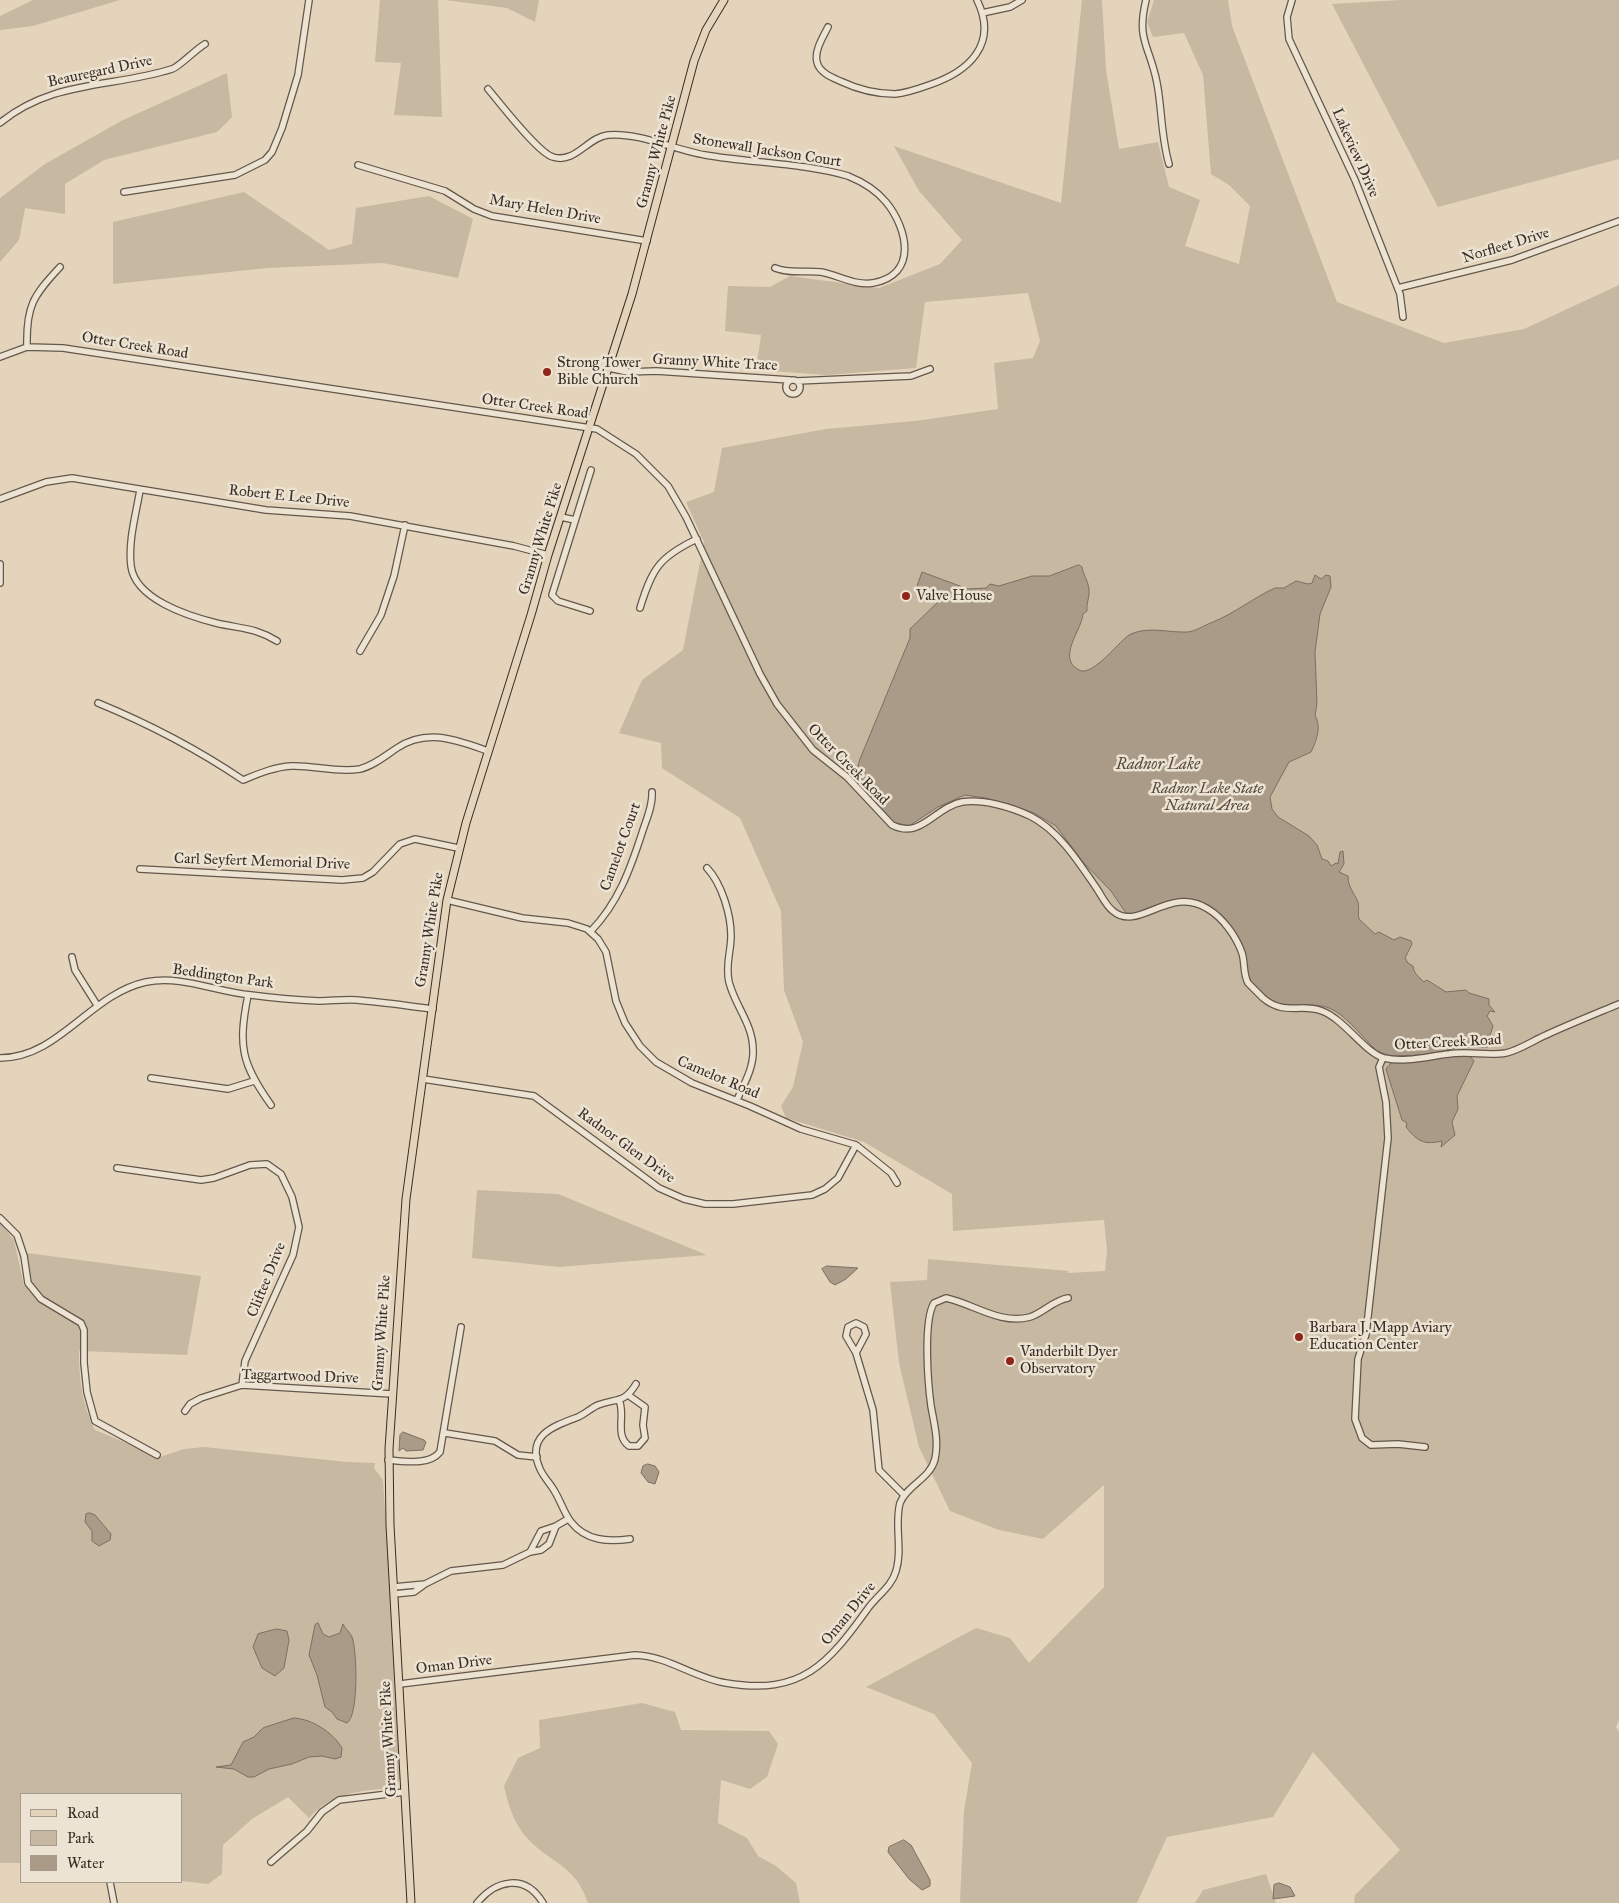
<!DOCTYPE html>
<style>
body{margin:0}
#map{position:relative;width:1619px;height:1903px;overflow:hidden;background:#e4d4bb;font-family:"IM FELL Great Primer",serif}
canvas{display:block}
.legend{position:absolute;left:20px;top:1793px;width:162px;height:90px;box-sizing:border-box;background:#ede3d3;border:1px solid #a59a8e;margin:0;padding:6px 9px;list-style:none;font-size:15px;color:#392d26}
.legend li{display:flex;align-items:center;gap:10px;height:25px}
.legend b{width:25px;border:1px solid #a59a8e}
</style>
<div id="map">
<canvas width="1619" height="1903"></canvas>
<ul class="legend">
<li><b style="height:6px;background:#e4d4bb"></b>Road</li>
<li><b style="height:14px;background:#c7b8a2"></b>Park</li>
<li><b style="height:14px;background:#aa9b88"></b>Water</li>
</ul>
</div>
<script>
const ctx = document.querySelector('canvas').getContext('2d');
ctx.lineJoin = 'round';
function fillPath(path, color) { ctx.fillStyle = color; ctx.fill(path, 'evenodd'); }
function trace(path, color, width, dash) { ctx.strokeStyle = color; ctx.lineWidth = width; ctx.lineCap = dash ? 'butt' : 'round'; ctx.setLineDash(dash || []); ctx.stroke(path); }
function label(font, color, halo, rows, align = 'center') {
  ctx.font = font + ' "IM FELL Great Primer",serif'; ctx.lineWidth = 5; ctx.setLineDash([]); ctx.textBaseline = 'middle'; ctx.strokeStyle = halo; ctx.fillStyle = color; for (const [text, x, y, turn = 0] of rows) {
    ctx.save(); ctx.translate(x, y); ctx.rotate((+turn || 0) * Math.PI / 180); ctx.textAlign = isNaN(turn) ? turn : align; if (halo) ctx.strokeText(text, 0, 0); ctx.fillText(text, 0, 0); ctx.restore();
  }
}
const green = new Path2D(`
 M33,0H120L33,26L0,30V16Z
 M380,0H438L442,117L394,115L401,63L375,62Z
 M445,0H539L535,22L507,8Z
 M1082,0H1102L1106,70L1119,149L1158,142L1169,187L1200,200L1185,246L1239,264L1250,206L1229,185L1211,174L1203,75L1184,33L1153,37L1147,22L1154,0H1228L1232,26L1337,302L1444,343L1524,329L1619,285V1720L1616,1727L1619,1732V1903H1354L1355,1895L1400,1850L1313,1752L1273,1817L1167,1837L1137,1903H960L964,1811L972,1763L934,1714L866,1687L976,1628L1010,1638L1029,1663L1104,1587V1485L1043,1539L999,1530L950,1511L919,1447L899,1363L890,1282L927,1280L928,1259L1069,1271L1067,1273L1105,1271L1107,1251L1104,1220L953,1231L952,1194L864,1142L786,1118L781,1106L793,1087L803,1042L784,990L781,911L740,818L662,768L661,743L619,733L642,680L683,650L704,542L686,502L714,492L722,448L826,429L915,421L998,409L994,363L1033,358L1040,341L1028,293L925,302L916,368L827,375L756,370L761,335L725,331L728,286L770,287L790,276L879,288L940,264L962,240L919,191L894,146L1061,203Z
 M1401,0H1619V159L1438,207L1332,4Z
 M227,73L232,117L217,132L104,160L65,184V214L25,208L19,240L0,262V198L45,164L121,121Z
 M244,192L329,250L352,244L356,208L429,196L473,219L458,278L383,263L267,268L113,284V222Z
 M477,1190L558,1194L707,1255L559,1267L472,1258Z
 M0,1223L14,1240L24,1286L30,1282L27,1253L201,1276L187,1355L79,1351C79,1380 82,1404 95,1430L160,1457L184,1449L204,1447L347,1462L375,1463L374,1468L383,1480L402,1773L396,1788C363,1790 332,1792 309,1818L288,1797L252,1819L223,1845L222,1874L208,1884L181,1881V1794H21V1863H0Z
 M642,1703L675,1712L681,1730L769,1731L778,1744L767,1777L750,1789L721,1780L718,1823L747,1838L758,1856L776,1866L796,1883L800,1903H588C575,1864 551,1864 528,1839C514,1825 508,1804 504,1786L518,1758L540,1748L539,1720Z
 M1266,1874L1276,1903H1195L1203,1890Z`);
const water = new Path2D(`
 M1079,565L1082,567C1083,575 1088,580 1089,589C1090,597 1086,603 1087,611L1083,614C1082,630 1056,658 1079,670C1093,678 1121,638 1131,634C1149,626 1169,633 1188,632C1196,631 1205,625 1213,622C1235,613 1253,598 1275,588H1284L1296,581L1308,584L1312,583L1315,575L1321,579L1326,575L1330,576L1331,587L1320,614L1315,652L1317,703L1315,716C1322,726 1316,742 1311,752L1289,762L1270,797L1272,809L1278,817L1309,836L1317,845L1322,859L1328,861L1331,866L1336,863L1338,864L1340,852L1343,851L1344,864L1339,872L1348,876C1348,888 1354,892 1358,902C1360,908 1357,913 1359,919L1375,934L1379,932L1394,940L1400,937L1411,941L1412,944L1405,958L1408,963L1413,966C1414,974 1418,976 1424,982L1427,980L1446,992L1466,990L1469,993L1489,999V1005L1495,1012L1490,1011L1487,1016L1493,1026L1487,1044L1499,1035L1497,1042L1487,1047L1458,1048L1422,1055L1390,1056L1377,1051C1363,1038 1350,1020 1335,1011C1319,1001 1298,1007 1281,1005C1269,1004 1261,988 1251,983L1238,937L1209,905L1184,898L1162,903L1133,914L1126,913L1111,891L1082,861L1056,826L1034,813L986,798L965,795L938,807L909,826L893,822L878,806L877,800C856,787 852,784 860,759L910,638V629L940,600L917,586L922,572L968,589L986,588L990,584L999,586L1032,576H1049Z
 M1462,1055L1470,1056L1474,1061L1457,1096L1458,1109L1452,1122L1455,1135L1441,1147L1442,1141C1424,1145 1418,1142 1406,1127L1407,1123L1402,1120L1386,1069L1392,1062H1413Z
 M827,1266L858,1268L846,1279L835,1285L830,1282L822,1269Z
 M403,1432L424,1440L426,1442L423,1450L406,1451L403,1448L399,1451L400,1435Z
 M648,1464L655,1466L659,1472L655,1484L648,1482L641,1473L643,1466Z
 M90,1513L95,1515L111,1534L110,1540L99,1546L92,1541V1531L85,1522L86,1514Z
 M318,1623L323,1634L329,1637L340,1633L343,1624C345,1629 350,1632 352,1637C357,1650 359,1715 347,1723L337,1719L332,1712L325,1707L317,1675L309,1655L315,1625Z
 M277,1629L287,1631L289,1640L284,1668L275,1676L262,1668L253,1647L258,1634Z
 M294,1718C313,1719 333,1733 342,1748L341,1757L335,1759L322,1756L309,1757L292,1764L269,1769L254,1777H248L234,1769L216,1767L231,1765L243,1742L254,1737L263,1728Z
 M904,1840L911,1845L930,1880V1886L922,1890L909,1879L888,1852L889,1847Z
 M1279,1883L1290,1887L1295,1896L1273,1899L1274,1885Z`);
const minor = new Path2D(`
 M1146,0C1136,41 1150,46 1157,83C1162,109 1161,137 1169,164
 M1292,0L1287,17L1289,39L1355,180L1400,294L1403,317
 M982,13L1010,7L1022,0
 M828,27C823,37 814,51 817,62C819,72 831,77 840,81C857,89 876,94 895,94C907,93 918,89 929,85C968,72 999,45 977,0
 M488,89C500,103 538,153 553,157C575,164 588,137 608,135C638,132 675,150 705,155C751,163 804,163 848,176C863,182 876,190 886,202C908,229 918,275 873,283C855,286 838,275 821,272C805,270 790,274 775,268
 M0,123C52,80 111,88 172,69C179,67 196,49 205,44
 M358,165L445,191L474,209L492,216L647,241
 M124,192L235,175L265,160L272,152L282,128L298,75L309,0
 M1398,288L1512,260L1619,221
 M27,347C26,306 33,296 60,267
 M0,357L27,347L63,348L597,429L636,454L668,486L686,517L760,674L777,704L813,750L847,777L892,825C921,840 935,807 962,802C984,799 1011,807 1030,816C1058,830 1078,861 1095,886C1101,894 1105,905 1113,911C1138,933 1170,884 1208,909C1223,918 1236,936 1242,953C1245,962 1243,974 1248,983C1250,985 1261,996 1263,998C1284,1016 1301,1003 1322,1011C1344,1019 1365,1053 1384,1058C1405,1063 1429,1056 1449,1054C1468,1051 1488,1056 1506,1053C1520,1050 1534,1040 1546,1035C1570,1024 1595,1014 1619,1004
 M609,368L628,372L656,371L790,380
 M786 387a7 7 0 1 1 14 0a7 7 0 1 1-14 0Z
 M797,381L911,376L930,369
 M140,490C136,514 128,541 131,566C135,599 188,616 216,623C241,629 254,627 277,641
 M0,499L46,482L72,478L266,510L350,516L514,546L548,555
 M561,517L575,520
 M0,564V583
 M640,608C652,569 659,557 697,539
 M590,611L558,601L552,595L591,470
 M360,651L381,615L394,576L405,525
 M98,703C149,724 197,749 243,780C258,774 274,767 291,766C314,765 336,773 360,769C373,766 385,756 397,748C427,728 456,740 488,751
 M707,868C722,884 731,915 731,936C731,952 725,965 729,982C735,1006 753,1024 753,1050C754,1067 744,1084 737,1100
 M140,869L342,880L363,878L373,872L400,844L415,839L458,848
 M447,900L522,918L568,923L587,929L598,939L606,952L616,1001L625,1023L640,1046L656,1062L692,1083L750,1106L801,1129L856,1145L891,1173L897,1183
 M591,931C618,903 630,870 642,833C646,820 653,806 652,792
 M72,957L75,970L97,1005
 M248,995C238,1046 241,1063 271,1105
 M0,1058C59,1058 90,994 146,982C182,975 216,992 251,995C273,998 296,1000 319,1001C332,1001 344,999 357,1000C382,1002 408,1006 433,1009
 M1383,1058L1379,1067L1386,1102L1388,1138L1366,1334L1358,1359L1355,1419L1362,1438L1371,1445L1398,1444L1425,1447
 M151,1078L228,1089L254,1081
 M423,1079L534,1096L659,1188L684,1199L705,1204H733L812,1195L825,1189L838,1178L856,1145
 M117,1168L201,1180L214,1178L250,1165L267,1164L281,1174L292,1197L299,1227L293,1255L245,1361L242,1385
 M0,1218L17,1235L24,1256L28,1283L41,1299L81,1323L84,1330V1363L87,1392L95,1421L157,1455
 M856,1353L866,1334L864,1327L856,1323L848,1327L846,1336L856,1353L873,1410L879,1470L904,1495
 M619,1400C626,1415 614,1435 629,1446H638L645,1438L643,1425L645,1407L628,1395
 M185,1411L190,1404L201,1398L242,1385L392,1394
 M445,1433L495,1441L518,1455L537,1457
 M388,1460C404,1461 429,1466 440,1452L461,1327
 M556,1526L568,1519
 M630,1539C608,1542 586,1541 571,1522C564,1513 561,1502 555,1492C551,1484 544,1478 540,1469C525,1435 554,1426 578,1417C585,1414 591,1408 598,1405C616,1398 624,1404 636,1384
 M425,1584L451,1571L503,1565L530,1552L541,1550L549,1544L556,1526L541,1531L530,1552
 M394,1587L425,1584L414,1592L394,1594
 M400,1684L635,1655C668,1656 694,1678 726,1683C802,1696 828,1664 869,1607C878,1595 892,1586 896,1571C903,1549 894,1525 900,1503C907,1485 930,1479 935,1459C939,1441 934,1423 931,1406C928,1384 923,1321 934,1303L946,1298C974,1304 1000,1325 1030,1317C1043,1313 1054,1300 1068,1298
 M271,1862L307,1831L322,1812L339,1800L405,1792
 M110,1882L114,1903
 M477,1903C496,1880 525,1873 543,1903`);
const major = new Path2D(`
 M411,1903L390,1525L389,1449L406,1199L447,900L466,823L531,615L548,555L632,294L694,61L706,30L724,0`);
const markers = [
 [547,372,5,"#8f2418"],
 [906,596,5,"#8f2418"],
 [1299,1337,5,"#8f2418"],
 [1010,1361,5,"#8f2418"]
];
const streetNames = [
 ["Beauregard Drive",100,72,-12],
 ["Stonewall Jackson Court",767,151,9],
 ["Granny White Pike",657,152,-75],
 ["Lakeview Drive",1355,153,66],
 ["Mary Helen Drive",545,210,10],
 ["Norfleet Drive",1506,246,-17],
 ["Otter Creek Road",135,346,9],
 ["Granny White Trace",715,363,3],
 ["Otter Creek Road",535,407,8],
 ["Robert E Lee Drive",289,497,6],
 ["Granny White Pike",541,539,-73],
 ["Otter Creek Road",848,765,45],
 ["Camelot Court",621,847,-70],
 ["Carl Seyfert Memorial Drive",262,862,2],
 ["Granny White Pike",430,930,-81],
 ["Beddington Park",223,977,8],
 ["Otter Creek Road",1448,1043,-3],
 ["Camelot Road",718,1078,23],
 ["Radnor Glen Drive",626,1146,36],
 ["Cliftee Drive",267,1280,-68],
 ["Granny White Pike",382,1333,-86],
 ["Taggartwood Drive",300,1377,2],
 ["Oman Drive",849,1614,-51],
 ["Oman Drive",454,1665,-7],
 ["Granny White Pike",389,1739,-93]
];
const poiNames = [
 ["Strong Tower",557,363],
 ["Bible Church",557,380],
 ["Valve House",916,596],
 ["Barbara J. Mapp Aviary",1309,1328],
 ["Education Center",1309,1345],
 ["Vanderbilt Dyer",1020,1352],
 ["Observatory",1020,1369]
];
const parkNames = [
 ["Radnor Lake State",1207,789],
 ["Natural Area",1207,806]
];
const waterNames = [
 ["Radnor Lake",1158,765]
];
fillPath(green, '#c7b8a2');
fillPath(water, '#aa9b88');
trace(water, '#7d6f61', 1);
trace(minor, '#64574b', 8);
trace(major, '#392d26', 9);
trace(minor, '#ede3d3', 5.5);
trace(major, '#e4d4bb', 7);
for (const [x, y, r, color] of markers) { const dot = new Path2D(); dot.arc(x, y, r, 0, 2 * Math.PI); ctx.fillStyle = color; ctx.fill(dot); trace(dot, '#ede3d3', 2); }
label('15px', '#392d26', '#ede3d3', streetNames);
label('15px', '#392d26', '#ede3d3', poiNames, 'left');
label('italic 15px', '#55493f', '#ede3d3', parkNames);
label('italic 16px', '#55483e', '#ede3d3', waterNames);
</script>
